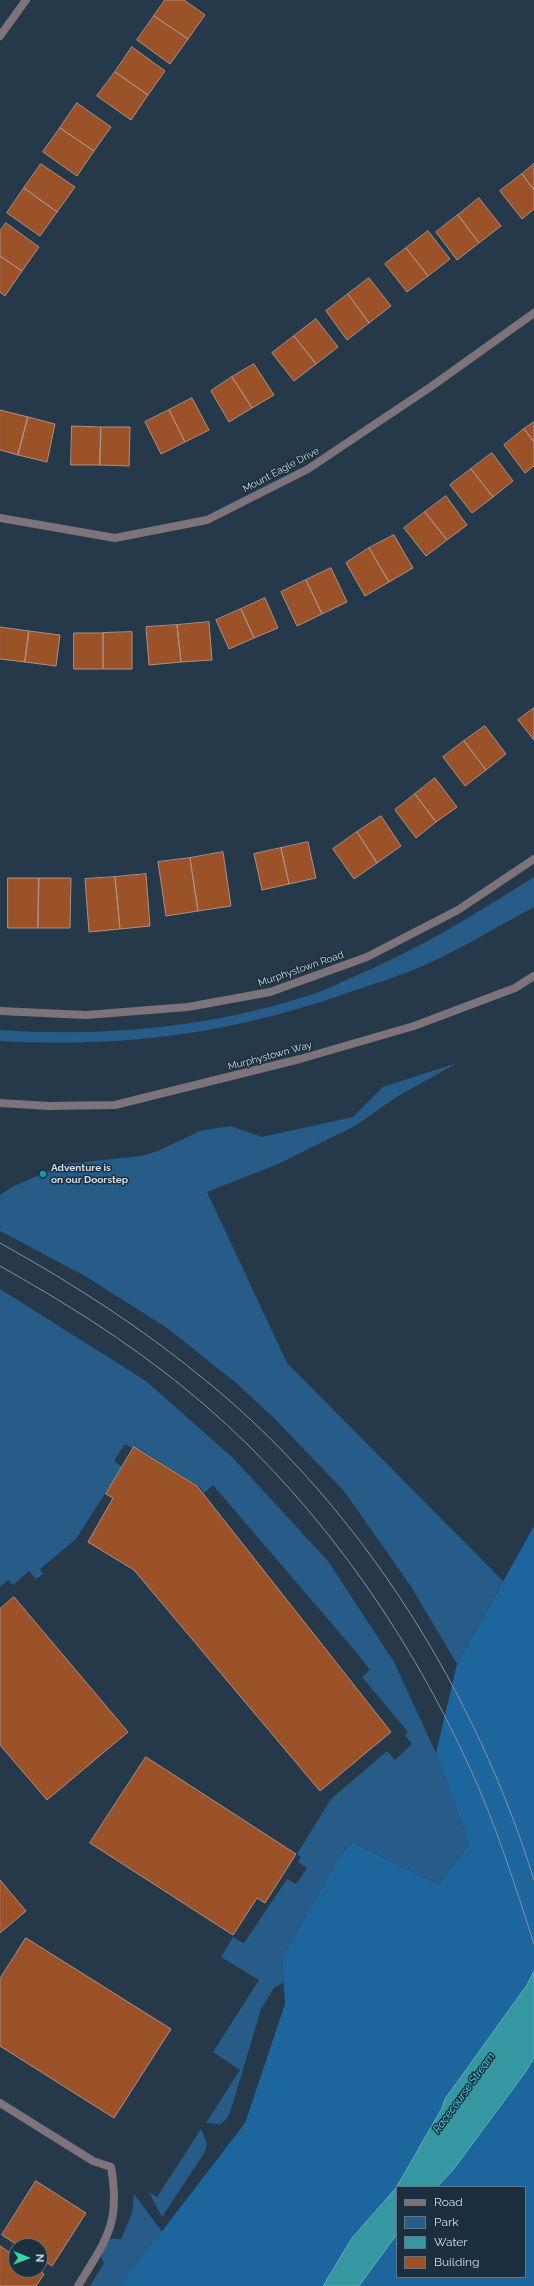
<!DOCTYPE html>
<style>
body{margin:0}
#map{position:relative;width:534px;height:2286px;overflow:hidden;background:#26394a;font-family:Raleway,sans-serif}
canvas{display:block}
.legend{position:absolute;left:396px;top:2186px;width:130px;height:92px;box-sizing:border-box;background:#1c2f3f;border:1px solid #657583;margin:0;padding:5px 7px;list-style:none;font-size:12px;color:#d2dde8}
.legend li{display:flex;align-items:center;gap:8px;height:20px}
.legend b{width:20px;border:1px solid #657583}
.north{position:absolute;left:8px;top:2238px;width:40px;height:40px;box-sizing:border-box;background:#1c2f3f;border:1px solid #657583;border-radius:50%;rotate:91deg;font-size:11px;font-weight:700;line-height:16px;text-align:center;color:#d2dde8}
.north::after{content:'';display:block;margin:auto;width:14px;height:18px;background:#36d4a7;clip-path:polygon(50% 0,100% 100%,50% 72%,0 100%)}
</style>
<div id="map">
<canvas width="534" height="2286"></canvas>
<ul class="legend">
<li><b style="height:5px;background:#7d737a"></b>Road</li>
<li><b style="height:11px;background:#275c88"></b>Park</li>
<li><b style="height:11px;background:#3597a1"></b>Water</li>
<li><b style="height:11px;background:#9c5229"></b>Building</li>
</ul>
<div class="north">N</div>
</div>
<script>
const ctx = document.querySelector('canvas').getContext('2d');
ctx.lineJoin = 'round';
function fillPath(path, color) { ctx.fillStyle = color; ctx.fill(path, 'evenodd'); }
function trace(path, color, width, dash) { ctx.strokeStyle = color; ctx.lineWidth = width; ctx.lineCap = dash ? 'butt' : 'round'; ctx.setLineDash(dash || []); ctx.stroke(path); }
function label(font, color, halo, rows, align = 'center') {
  ctx.font = font + ' Raleway,sans-serif'; ctx.lineWidth = 3; ctx.setLineDash([]); ctx.textBaseline = 'middle'; ctx.strokeStyle = halo; ctx.fillStyle = color; for (const [text, x, y, turn = 0] of rows) {
    ctx.save(); ctx.translate(x, y); ctx.rotate((+turn || 0) * Math.PI / 180); ctx.textAlign = isNaN(turn) ? turn : align; if (halo) ctx.strokeText(text, 0, 0); ctx.fillText(text, 0, 0); ctx.restore();
  }
}
const green = new Path2D(`
 M534,877V907L529,910C495,928 462,948 427,964C405,974 380,982 356,990C236,1033 128,1048 0,1041V1030C102,1037 206,1028 304,997C319,993 333,986 346,980C414,952 473,916 534,877Z
 M457,1063L398,1096L355,1126L278,1164L207,1192L287,1363L503,1581L457,1664L410,1585L344,1491L274,1418L235,1382L167,1328L85,1276L0,1231V1195L14,1186L65,1164L141,1156L158,1151L200,1131L230,1126L262,1137L353,1117L383,1087Z
 M0,1289L146,1381L233,1458L328,1561L394,1662L436,1753L469,1844L439,1885L352,1842L338,1859L282,1958L284,1982L274,1988L261,2009L233,2103L228,2117L221,2124L206,2123L240,2070L213,2052L259,1980L221,1957L233,1937L244,1943L287,1879L296,1884L307,1868L298,1862L301,1857L297,1854L331,1799L387,1751L395,1760L412,1744L405,1735L408,1732L362,1677L370,1670L357,1653L213,1485L204,1493L200,1487L136,1447L135,1450L125,1444L114,1461L122,1467L76,1539L40,1569L43,1574L36,1579L29,1571L13,1585L8,1580L0,1587Z
 M201,2129L207,2143L205,2152L162,2217L149,2192L157,2197Z
 M134,2194L166,2237L146,2286H90L104,2263L98,2251L105,2239H121L132,2213Z`);
const forest = new Path2D(`
 M534,1526V2286H120L245,2123L285,2004L282,1958L338,1859L352,1842L439,1885L469,1844L436,1753L457,1664ZM397,2187H525V2277H397Z`);
const water = new Path2D(`
 M534,1971V2058L524,2074L453,2170L437,2187H397V2234L359,2286H323L352,2238L396,2188L442,2108L445,2099L527,1985Z`);
const building = new Path2D(`
 M165,0H184L205,15L188,39L154,16Z
 M154,16L188,39L170,64L137,40Z
 M132,47L165,71L148,95L115,72Z
 M115,72L148,95L131,120L97,96Z
 M77,103L111,127L94,151L60,128Z
 M60,128L94,151L77,176L43,152Z
 M41,164L75,187L57,212L24,188Z
 M534,164V190L522,174Z
 M522,174L534,190V209L522,219L500,191Z
 M24,188L57,212L40,236L7,213Z
 M479,198L501,226L479,243L458,215Z
 M458,215L479,243L457,260L436,232Z
 M6,223L39,247L22,271L0,256V231Z
 M428,231L450,259L428,276L406,248Z
 M406,248L428,276L407,292L385,264Z
 M0,256L22,271L5,296L0,292Z
 M369,278L391,306L369,323L348,294Z
 M348,294L369,323L347,340L326,311Z
 M316,319L338,347L316,364L294,336Z
 M294,336L316,364L294,381L272,353Z
 M254,364L274,395L252,408L232,377Z
 M232,377L252,408L229,422L211,391Z
 M192,398L209,430L185,442L169,410Z
 M0,410L28,417L18,455L0,450Z
 M169,410L185,442L161,454L145,422Z
 M28,417L55,424L47,462L18,455Z
 M534,422V442L524,429Z
 M72,426L101,427L100,465H71Z
 M101,427H130L129,466L100,465Z
 M524,429L534,442V466L525,473L504,445Z
 M492,453L513,481L493,497L471,469Z
 M471,469L493,497L472,513L450,485Z
 M446,496L467,525L447,540L425,512Z
 M425,512L447,540L426,556L404,528Z
 M394,535L413,568L389,582L369,548Z
 M369,548L389,582L365,596L346,563Z
 M331,568L347,602L322,614L306,580Z
 M306,580L322,614L297,626L281,592Z
 M265,598L278,628L254,638L241,609Z
 M241,609L254,638L229,649L216,620Z
 M209,622L212,660L181,662L177,625Z
 M177,625L181,662L149,665L146,627Z
 M0,627L29,631L25,662L0,659Z
 M29,631L60,635L56,666L25,662Z
 M132,632V669H103V633Z
 M74,633H103V669H74Z
 M534,708V740L518,720Z
 M485,726L506,754L486,770L464,741Z
 M464,741L486,770L465,786L443,757Z
 M435,778L457,807L436,822L415,794Z
 M415,794L436,822L416,838L395,810Z
 M381,816L401,846L377,863L357,832Z
 M357,832L377,863L354,879L333,849Z
 M308,842L316,878L289,884L281,848Z
 M281,848L289,884L262,890L254,854Z
 M223,852L231,906L198,911L190,858Z
 M190,858L198,911L166,916L158,862Z
 M146,874L150,926L120,929L115,877Z
 M115,877L120,929L89,932L85,879Z
 M8,878H39L38,928H8Z
 M39,878H71L70,928H38Z
 M134,1447L197,1486L391,1732L320,1791L134,1570L88,1542L113,1498L106,1494Z
 M14,1597L128,1732L47,1800L0,1745V1609Z
 M146,1757L296,1854L265,1903L257,1898L233,1935L90,1843Z
 M0,1880L26,1911L0,1933Z
 M26,1938L171,2029L114,2118L0,2046V1979Z
 M36,2181L86,2213L52,2266L40,2258V2246H19L2,2235Z
 M0,2246L16,2257V2270H37L44,2274L36,2286H0Z`);
const minor = new Path2D(`
 M0,36L26,0
 M0,518L115,538L207,520L308,469L432,386L534,313
 M0,1011L86,1015L188,1007L270,992L367,957L458,910L534,859
 M0,2103L93,2161L111,2167C121,2225 106,2239 78,2286`);
const tertiary = new Path2D(`
 M0,1103L49,1106L115,1105L300,1059L414,1026L515,988L534,976`);
const tram = new Path2D(`
 M0,1243C74,1284 145,1330 210,1384C362,1509 476,1693 534,1880
 M0,1266C64,1302 125,1340 182,1386C307,1487 404,1623 470,1768C496,1825 515,1885 534,1944`);
const markers = [
 [43,1174,4,"#0f9aa8"]
];
const streetNames = [
 ["Mount Eagle Drive",281,470,-28],
 ["Murphystown Road",301,969,-19],
 ["Murphystown Way",270,1056,-15]
];
const poiNames = [
 ["Adventure is",51,1168],
 ["on our Doorstep",51,1180]
];
const waterNames = [
 ["Racecourse Stream",464,2093,-54]
];
fillPath(green, '#275c88');
fillPath(forest, '#1c659d');
fillPath(water, '#3597a1');
trace(water, '#64acb6', 1);
fillPath(building, '#9c5229');
trace(building, '#ad9184', 1);
trace(minor, '#7d737a', 8);
trace(tertiary, '#7d737a', 8);
trace(tram, '#8492a0', 1);
for (const [x, y, r, color] of markers) { const dot = new Path2D(); dot.arc(x, y, r, 0, 2 * Math.PI); ctx.fillStyle = color; ctx.fill(dot); trace(dot, '#1c2f3f', 1.5); }
label('10px', '#d2dde8', '#1c2f3f', streetNames);
label('bold 10px', '#d2dde8', '#1c2f3f', poiNames, 'left');
label('italic 11px', '#29eeff', '#1c2f3f', waterNames);
</script>
